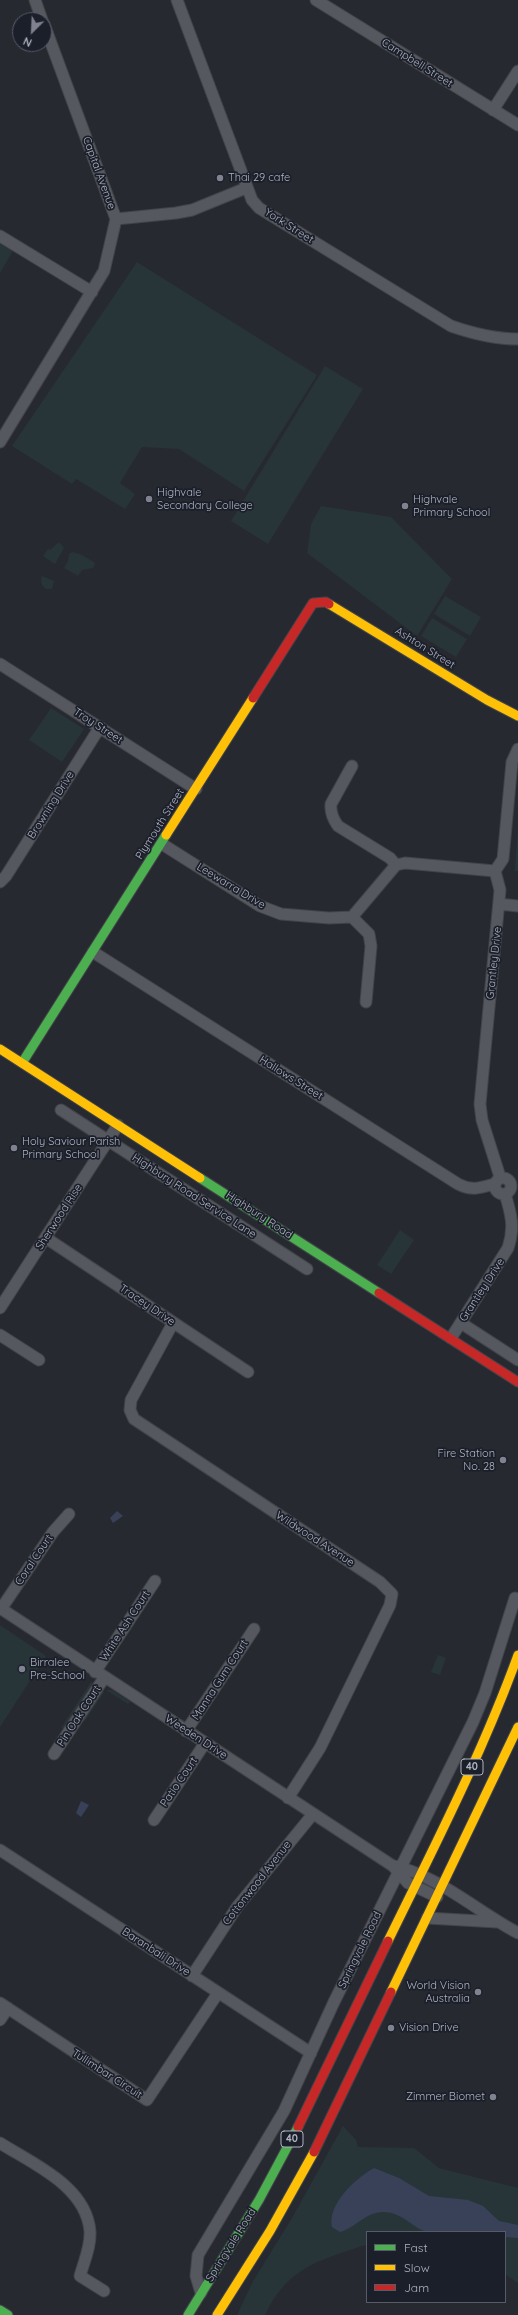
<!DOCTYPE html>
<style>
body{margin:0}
#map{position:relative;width:518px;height:2315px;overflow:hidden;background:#272930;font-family:Quicksand,sans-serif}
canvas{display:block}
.legend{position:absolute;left:366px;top:2231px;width:140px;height:72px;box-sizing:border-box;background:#1b1f2a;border:1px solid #575b67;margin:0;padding:5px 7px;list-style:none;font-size:12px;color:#b0b4c2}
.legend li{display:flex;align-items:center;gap:8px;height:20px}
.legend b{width:20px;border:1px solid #575b67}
.north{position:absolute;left:12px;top:12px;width:40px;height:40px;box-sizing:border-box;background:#1b1f2a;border:1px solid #575b67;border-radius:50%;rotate:204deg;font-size:11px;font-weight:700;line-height:16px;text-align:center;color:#b0b4c2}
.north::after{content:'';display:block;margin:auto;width:14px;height:18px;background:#80838f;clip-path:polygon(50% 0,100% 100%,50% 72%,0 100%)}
</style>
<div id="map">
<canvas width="518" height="2315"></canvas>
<ul class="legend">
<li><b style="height:5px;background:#4caf50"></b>Fast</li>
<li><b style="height:5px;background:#ffc107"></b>Slow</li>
<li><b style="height:5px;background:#c62828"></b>Jam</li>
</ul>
<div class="north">N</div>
</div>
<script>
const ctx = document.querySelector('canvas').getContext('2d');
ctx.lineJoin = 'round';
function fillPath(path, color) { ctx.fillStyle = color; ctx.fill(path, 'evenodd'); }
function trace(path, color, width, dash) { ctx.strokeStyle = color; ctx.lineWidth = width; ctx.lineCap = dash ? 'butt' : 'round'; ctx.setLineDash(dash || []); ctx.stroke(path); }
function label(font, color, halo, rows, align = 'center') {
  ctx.font = font + ' Quicksand,sans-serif'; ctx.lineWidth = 3.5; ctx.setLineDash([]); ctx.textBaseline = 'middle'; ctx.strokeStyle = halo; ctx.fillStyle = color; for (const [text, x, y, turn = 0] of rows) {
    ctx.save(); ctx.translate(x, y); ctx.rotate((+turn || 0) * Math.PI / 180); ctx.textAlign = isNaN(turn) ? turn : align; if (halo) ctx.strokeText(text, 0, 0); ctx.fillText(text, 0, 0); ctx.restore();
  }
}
const green = new Path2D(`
 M0,243L13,251L0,273Z
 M137,262L317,375L244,491L179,449L142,447L120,483L135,494L125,509L76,479L72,484L12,446Z
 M325,366L363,389L268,544L231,521Z
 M321,506L391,517L452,579L417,636L307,553L311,524Z
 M59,542L64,548L55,564L43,556L48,549L50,550Z
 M72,552L80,554L94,562L95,564L93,568L82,570L78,576L64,568L68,561L69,554Z
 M42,576L54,581L52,589H46C41,585 40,581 42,576Z
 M445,596L481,617L470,636L434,614Z
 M432,618L467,639L456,657L421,636Z
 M51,708L84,729L62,762L29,740Z
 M518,825V871H515Z
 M400,1230L414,1240L391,1274L377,1265Z
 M0,1625L46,1656L0,1727Z
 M438,1655L446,1658L440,1675L431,1672Z
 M91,1682L93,1684L64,1729L61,1728Z
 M106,1690H112L130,1702L128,1704Z
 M102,1691L104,1692L85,1721L83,1719Z
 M343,2126L356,2140L358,2147L414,2148L439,2168L518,2188V2283L505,2274V2232H367V2248L365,2245C318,2261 288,2267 265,2315H237L252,2283L292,2218Z`);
const water = new Path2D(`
 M117,1511L123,1516L113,1523L110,1518Z
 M81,1801L89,1805L81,1817L76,1813Z
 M374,2168L399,2178L429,2196L468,2200L483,2206L499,2221L518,2225V2238L505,2237V2232C480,2232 453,2235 428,2232C416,2231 403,2212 384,2212C367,2211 355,2228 340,2232L332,2227C327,2204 356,2178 374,2168Z`);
const street = new Path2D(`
 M35,0L42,20
 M177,0L252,200L259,208L451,326C474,334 494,339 518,339
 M316,0L518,125
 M493,110L518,71
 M116,219L176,213L192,210L246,188
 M0,236L92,292
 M0,442L104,271L116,219L44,24
 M0,664L196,789
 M352,766L331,804C330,813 333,819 338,826L390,858L396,865
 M162,844L260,906L281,914L329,918L352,917L396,865L405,863L495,871
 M0,882L6,876L100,727
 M499,904L518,906
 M352,917L369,934L371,946L366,1002
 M93,952L458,1184C471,1191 480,1188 494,1184
 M61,1110L307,1269
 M500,1177L482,1120L480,1104L500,890L495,871L503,859L512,762L518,749
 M495 1186a8 8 0 1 1 16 0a8 8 0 1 1-16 0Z
 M46,1238L248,1372
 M0,1308L118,1125
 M173,1323L131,1400L130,1410L134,1419L380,1582L392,1594L390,1605L320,1748L288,1798
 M461,1323L518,1360
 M0,1335L39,1360
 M451,1338L508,1248C515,1228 511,1213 505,1194
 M0,1608L393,1866L408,1883L437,1897
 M1,1609L53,1532L69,1514
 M95,1672L155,1581
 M186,1731L254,1629
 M54,1754L104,1678
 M154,1820L205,1743
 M0,1850L311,2053
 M395,1866C440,1877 478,1912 518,1933
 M427,1918L497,1922
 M192,1976L237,1907L313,1814
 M0,2003L147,2100L218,1993
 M0,2020L8,2008
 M0,2143C33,2164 86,2186 90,2231C91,2247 84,2261 80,2276L104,2291
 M201,2293L196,2276L198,2255L284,2111L334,2002L473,1722L485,1693L515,1598`);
const fast = new Path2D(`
 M22,1063L166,835
 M200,1178L379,1293
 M0,2310L8,2315
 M188,2315L259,2200L298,2127`);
const slow = new Path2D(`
 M329,604L487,700L518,716
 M166,835L253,698
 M0,1049L200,1178
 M388,1941C434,1847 482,1754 518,1655
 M391,1992L518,1727
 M217,2315L270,2231L314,2152`);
const jam = new Path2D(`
 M253,698L313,603L326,602L329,604
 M379,1293L518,1382
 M298,2127L388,1941
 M314,2152L391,1992`);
const markers = [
 [220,178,4,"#80838f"],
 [149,499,4,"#80838f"],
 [405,506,4,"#80838f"],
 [14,1148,4,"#80838f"],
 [503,1460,4,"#80838f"],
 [22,1669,4,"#80838f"],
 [478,1992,4,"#80838f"],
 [391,2028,4,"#80838f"],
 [493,2097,4,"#80838f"]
];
const shields = [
 [472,1767,22],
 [292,2139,22]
];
const shieldNames = [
 ["40",472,1767],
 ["40",292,2139]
];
const streetNames = [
 ["Campbell Street",417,63,32],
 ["Capital Avenue",99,173,70],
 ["York Street",289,226,32],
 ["Ashton Street",425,648,32],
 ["Troy Street",98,726,33],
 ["Browning Drive",51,805,-58],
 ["Plymouth Street",160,824,-58],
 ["Leewarra Drive",231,886,31],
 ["Grantley Drive",494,963,-84],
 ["Hallows Street",291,1078,32],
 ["Highbury Road Service Lane",194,1196,33],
 ["Highbury Road",259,1215,33],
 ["Sherwood Rise",59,1217,-57],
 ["Grantley Drive",482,1290,-57],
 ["Tracey Drive",147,1305,34],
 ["Wildwood Avenue",315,1539,33],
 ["Coral Court",34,1560,-56],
 ["White Ash Court",125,1626,-57],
 ["Manna Gum Court",220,1680,-57],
 ["Pin Oak Court",79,1716,-57],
 ["Weeden Drive",196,1737,33],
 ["Patio Court",179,1782,-56],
 ["Cottonwood Avenue",257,1883,-52],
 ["Springvale Road",360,1950,-64],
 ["Baranbali Drive",156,1952,33],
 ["Tullimbar Circuit",107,2074,33],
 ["Springvale Road",231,2245,-58]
];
const poiNames = [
 ["Thai 29 cafe",228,178],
 ["Highvale",157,493],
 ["Secondary College",157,506],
 ["Highvale",413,500],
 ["Primary School",413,513],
 ["Holy Saviour Parish",22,1142],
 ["Primary School",22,1155],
 ["Fire Station",495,1454,"right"],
 ["No. 28",495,1467,"right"],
 ["Birralee",30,1663],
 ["Pre-School",30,1676],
 ["World Vision",470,1986,"right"],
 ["Australia",470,1999,"right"],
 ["Vision Drive",399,2028],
 ["Zimmer Biomet",485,2097,"right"]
];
fillPath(green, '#283538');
fillPath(water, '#384158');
trace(street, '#424449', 13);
trace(fast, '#424449', 11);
trace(slow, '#424449', 11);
trace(jam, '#424449', 11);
trace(street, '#56585f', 11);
trace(fast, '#4caf50', 9);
trace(slow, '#ffc107', 9);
trace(jam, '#c62828', 9);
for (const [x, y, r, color] of markers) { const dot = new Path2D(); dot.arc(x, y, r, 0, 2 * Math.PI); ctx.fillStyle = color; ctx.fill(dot); trace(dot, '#1b1f2a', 1.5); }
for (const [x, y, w] of shields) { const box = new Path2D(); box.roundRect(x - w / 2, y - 8, w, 16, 3); ctx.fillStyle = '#1b1f2a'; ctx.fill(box); trace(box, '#b0b4c2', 1); }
label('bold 10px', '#b0b4c2', null, shieldNames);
label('11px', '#b0b4c2', '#1b1f2a', streetNames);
label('11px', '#b0b4c2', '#1b1f2a', poiNames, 'left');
</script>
